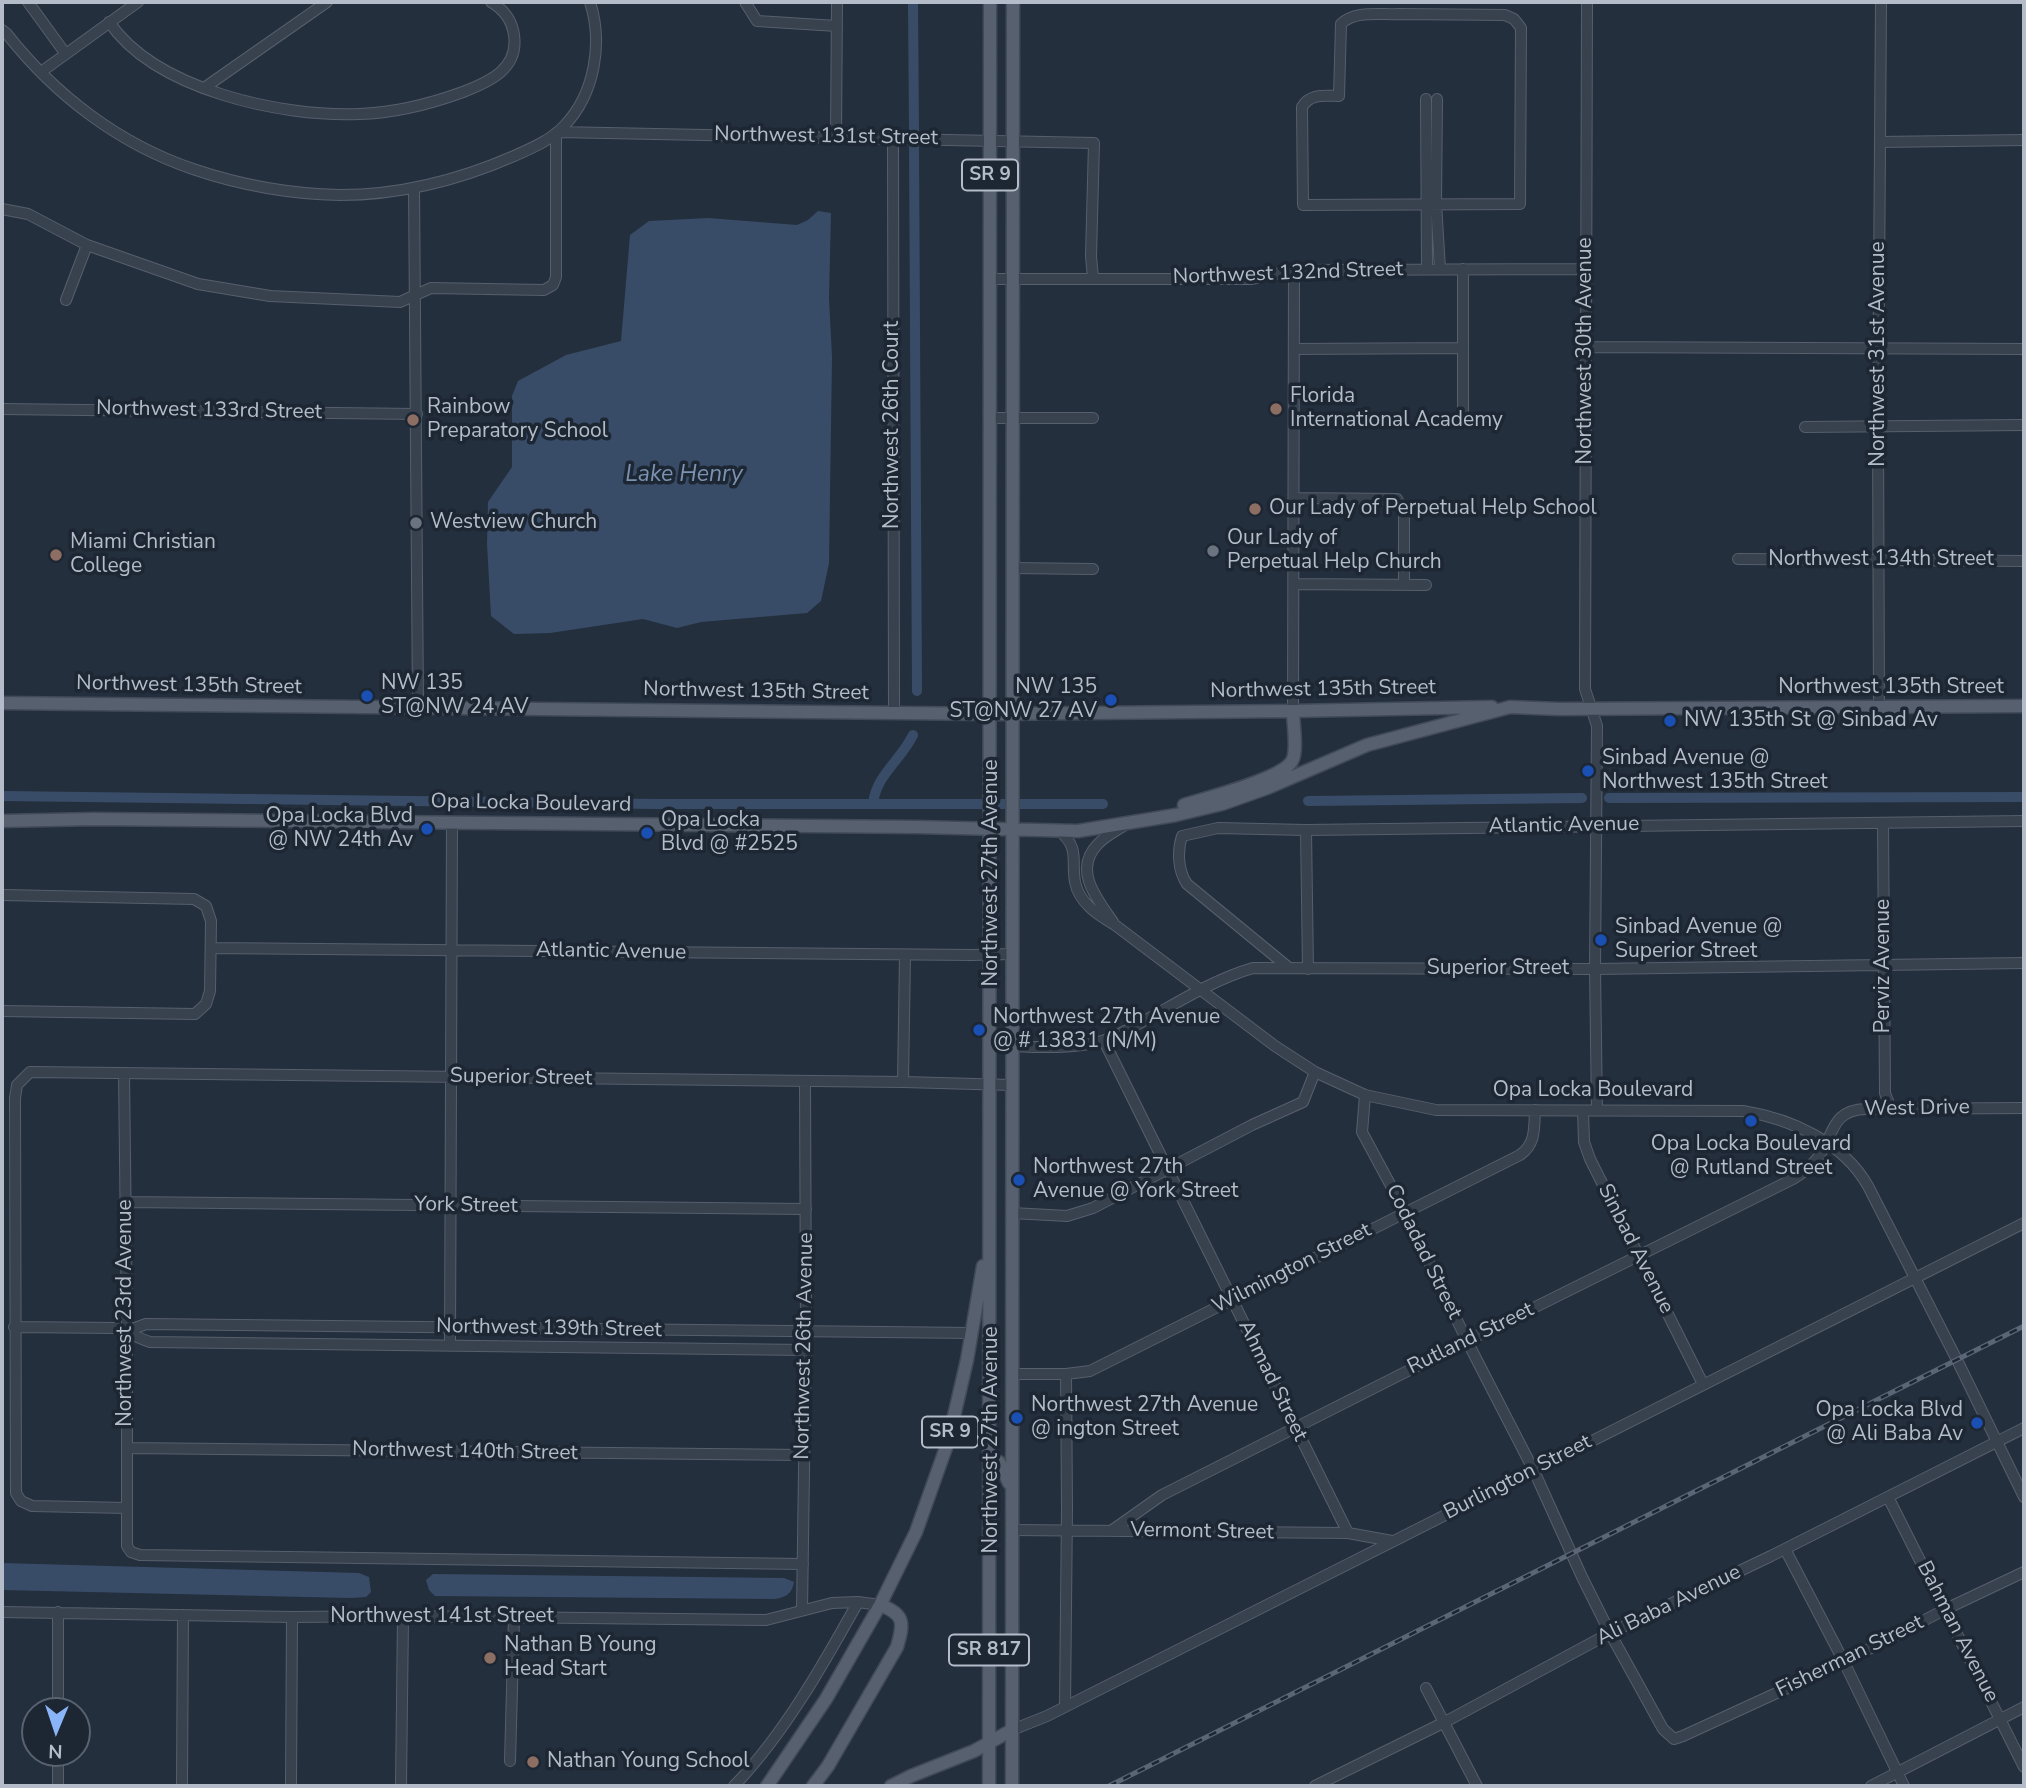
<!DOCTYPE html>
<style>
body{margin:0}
#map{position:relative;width:2026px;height:1788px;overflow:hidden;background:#242f3e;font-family:"Nunito Sans",sans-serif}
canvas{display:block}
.frame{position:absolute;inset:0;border:4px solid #b4bcc9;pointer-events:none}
.north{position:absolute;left:21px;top:1697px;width:70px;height:70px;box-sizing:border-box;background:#1d2633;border:2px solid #59626f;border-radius:50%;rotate:182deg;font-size:19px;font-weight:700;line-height:28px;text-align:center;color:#b4bcc9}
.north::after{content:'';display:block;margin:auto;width:24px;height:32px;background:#8ab4f8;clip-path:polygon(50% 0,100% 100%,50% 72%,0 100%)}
</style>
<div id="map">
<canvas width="2026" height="1788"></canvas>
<div class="frame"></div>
<div class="north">N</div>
</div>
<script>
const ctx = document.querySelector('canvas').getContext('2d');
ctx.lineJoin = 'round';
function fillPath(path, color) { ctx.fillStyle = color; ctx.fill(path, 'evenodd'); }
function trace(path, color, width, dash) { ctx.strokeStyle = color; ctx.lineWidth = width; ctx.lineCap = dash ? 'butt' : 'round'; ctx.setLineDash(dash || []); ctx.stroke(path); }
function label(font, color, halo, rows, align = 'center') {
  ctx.font = font + ' "Nunito Sans",sans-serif'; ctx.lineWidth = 7; ctx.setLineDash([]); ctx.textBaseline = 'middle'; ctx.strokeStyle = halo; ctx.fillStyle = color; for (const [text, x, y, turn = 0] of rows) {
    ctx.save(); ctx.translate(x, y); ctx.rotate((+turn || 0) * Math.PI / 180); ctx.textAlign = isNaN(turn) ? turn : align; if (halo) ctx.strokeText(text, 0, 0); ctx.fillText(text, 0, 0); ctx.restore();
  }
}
const water = new Path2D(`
 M818,211L831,213L829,298L832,357L829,563L821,601L807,613L701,622L677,628L643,619L550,633L514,634L491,616L487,544L488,502L512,467V396L518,381L566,355L621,341L630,235L649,221L708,218L797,225L808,220Z
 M2,1563L359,1573L369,1577L371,1592L366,1597L351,1598L2,1590Z
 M433,1574L784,1578L794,1582C792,1593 787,1597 775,1599L435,1596L429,1590L426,1580Z`);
const canal = new Path2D(`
 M913,2L914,131
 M914,147L917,691
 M2,796L657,804H1103
 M1609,798L2024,797
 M1308,801L1582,798
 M873,803C877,774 901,760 913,735`);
const minor = new Path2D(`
 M28,2L65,53
 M745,2L757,21L837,26
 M1587,2L1585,689L1597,726L1595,969L1597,1111
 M1399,14L1505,15L1514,19L1521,28L1520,204L1303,205L1302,107C1310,93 1325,96 1339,96L1341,24C1355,10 1380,15 1399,14Z
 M109,22C156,90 281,117 359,114C395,113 430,104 463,92C489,82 519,69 514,35C512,20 503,9 491,2
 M2,30L7,34C55,95 119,144 193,169C240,185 291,194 340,195C400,195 459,180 514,156C532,148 551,140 564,126C595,94 603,43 590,2
 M41,72L138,2
 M204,88L327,2
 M1426,99L1427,269
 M1437,99L1436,203L1440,269
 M558,132L1094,143L1091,256L1093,278
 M836,136L837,2
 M893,138L894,712
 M1880,142L2024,140
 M414,188L418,707
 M2,209L28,214L87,245L198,284L270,296L400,302L431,288L544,290L553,285L556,277V133
 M1463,269V416
 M990,279H1252L1294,270L1586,269
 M66,300L87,245
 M1587,347L2024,349
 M1294,349L1462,348
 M2,409L417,414
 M990,418H1093
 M1805,427L2024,425
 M1294,498L1397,499L1404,512V584
 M1738,559L2024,561
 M1012,568L1093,569
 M1294,584L1426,585
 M1879,707L1878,427L1881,2
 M1293,711L1294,270
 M1883,823L1885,1093L1891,1109
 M1306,830L1308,969
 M1060,831C1080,850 1071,858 1075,882C1079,903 1098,915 1115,925L1275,1046L1315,1072L1365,1095L1436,1110L1743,1111C1792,1119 1843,1142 1868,1186L1957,1360L2024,1497
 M2,895L194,899L206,906L211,921L210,991L206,1004L195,1014L2,1011
 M1113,922C1098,900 1072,870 1098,844C1105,836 1116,831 1125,825
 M211,948L972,955L1011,954
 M1288,967L1187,884C1178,871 1177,851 1182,836L1218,828L1306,830L2024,821
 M1104,1041L1348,1533
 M989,1045C1025,1046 1068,1051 1102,1041C1118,1036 1132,1027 1146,1020C1180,1001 1215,979 1253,968L1595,969L2024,963
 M124,1073L127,1331V1546L131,1552L140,1555L803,1564
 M903,1082L905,955
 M1365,1095L1362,1132L1405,1212L1467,1341L1534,1471L1582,1577L1610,1633L1663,1729L1674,1739L1683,1736L1844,1662L1946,1609L2024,1572
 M1583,1111L1584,1142L1590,1159L1703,1384
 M126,1202L806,1209
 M1012,1213L1067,1216L1093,1208L1252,1125L1303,1102L1315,1072
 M14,1327L115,1328C128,1331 137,1338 150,1342L806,1350
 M127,1331L146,1324L973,1333
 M450,1346L452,822
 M1011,1374H1066L1090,1371L1520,1155C1536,1144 1534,1128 1535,1110
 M127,1448L804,1455
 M1888,1497L2024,1767
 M127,1508L32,1506L21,1501L16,1493L15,1098L17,1085L30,1072L903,1082L1011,1085
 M1012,1530L1348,1533L1392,1541
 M1111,1531L1162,1495L1467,1341L1793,1179C1801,1174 1809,1168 1815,1161C1835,1139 1828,1110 1866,1109L2024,1108
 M1785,1549L1844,1662L1904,1786
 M802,1610L806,1332L805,1081
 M2,1612L292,1617L403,1616L766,1620L832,1603L858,1602L880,1605
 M58,1612V1711
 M1426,1688L1477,1786
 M1065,1707L1067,1508L1066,1374
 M1012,1730L1047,1716L2024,1223
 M58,1753V1786
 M510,1761L514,1617
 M182,1786L183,1615
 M291,1786L292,1617
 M401,1786L403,1616
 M734,1786C784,1734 823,1665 858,1602
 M1315,1786L1445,1722L1610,1633L1771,1556L2024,1428
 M1871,1786L2024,1707`);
const major = new Path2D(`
 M2,703L989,714L1293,711L1492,707
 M1184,805C1206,798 1282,779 1292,761C1298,751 1293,724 1293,711
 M2,821L94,819L387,822L917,827L1078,831L1176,815L1222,804L1267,788L1367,745L1510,707L1559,709L2024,706
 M989,1457L999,1462L1009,1483
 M767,1786L826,1699L880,1605L916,1532L948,1442L967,1360L983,1266
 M813,1786L828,1766L897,1647C904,1623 905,1614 880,1605
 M891,1786L911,1776L974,1751L1012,1730
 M989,1786L990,2
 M1012,1786L1013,2`);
const rail = new Path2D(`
 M1109,1786L2024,1326`);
const markers = [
 [1276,409,7,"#8d6e63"],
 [413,420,7,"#8d6e63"],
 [1255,509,7,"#8d6e63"],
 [416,523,7,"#6b7280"],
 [1213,551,7,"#6b7280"],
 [56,555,7,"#8d6e63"],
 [367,696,7,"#1a4fb4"],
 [1111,700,7,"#1a4fb4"],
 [1670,721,7,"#1a4fb4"],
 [1588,771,7,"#1a4fb4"],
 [427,829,7,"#1a4fb4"],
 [647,833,7,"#1a4fb4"],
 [1601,940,7,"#1a4fb4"],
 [979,1030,7,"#1a4fb4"],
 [1751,1121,7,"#1a4fb4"],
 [1019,1180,7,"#1a4fb4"],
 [1017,1418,7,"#1a4fb4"],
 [1977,1423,7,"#1a4fb4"],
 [490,1658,7,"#8d6e63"],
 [533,1762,7,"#8d6e63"]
];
const shields = [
 [990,175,56],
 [950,1432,56],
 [989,1650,80]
];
const shieldNames = [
 ["SR 9",990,175],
 ["SR 9",950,1432],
 ["SR 817",989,1650]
];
const streetNames = [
 ["Northwest 131st Street",826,137,1],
 ["Northwest 132nd Street",1288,274,-2],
 ["Northwest 30th Avenue",1586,351,-90],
 ["Northwest 31st Avenue",1879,354,-90],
 ["Northwest 133rd Street",209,411,1],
 ["Northwest 26th Court",893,425,-90],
 ["Northwest 134th Street",1881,560],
 ["Northwest 135th Street",189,686,1],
 ["Northwest 135th Street",1891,688],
 ["Northwest 135th Street",1323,690,-1],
 ["Northwest 135th Street",756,692,1],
 ["Opa Locka Boulevard",531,804,1],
 ["Atlantic Avenue",1564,826,-1],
 ["Northwest 27th Avenue",992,873,-90],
 ["Atlantic Avenue",611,952,1],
 ["Perviz Avenue",1884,966,-90],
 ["Superior Street",1498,969],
 ["Superior Street",521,1078,1],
 ["Opa Locka Boulevard",1593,1091],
 ["West Drive",1917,1109,-1],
 ["York Street",466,1206,1],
 ["Sinbad Avenue",1635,1249,63],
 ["Codadad Street",1423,1252,64],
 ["Wilmington Street",1292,1269,-27],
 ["Northwest 23rd Avenue",126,1313,-90],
 ["Northwest 139th Street",549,1329,1],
 ["Rutland Street",1471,1339,-26],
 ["Northwest 26th Avenue",805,1346,-89],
 ["Ahmad Street",1272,1381,64],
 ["Northwest 27th Avenue",992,1440,-90],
 ["Northwest 140th Street",465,1452,1],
 ["Burlington Street",1518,1478,-27],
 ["Vermont Street",1202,1532,1],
 ["Ali Baba Avenue",1669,1606,-26],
 ["Northwest 141st Street",442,1617],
 ["Bahman Avenue",1957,1632,63],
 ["Fisherman Street",1850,1657,-26]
];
const poiNames = [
 ["Florida",1290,397],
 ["International Academy",1290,421],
 ["Rainbow",427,408],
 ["Preparatory School",427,432],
 ["Our Lady of Perpetual Help School",1269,509],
 ["Westview Church",430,523],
 ["Our Lady of",1227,539],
 ["Perpetual Help Church",1227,563],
 ["Miami Christian",70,543],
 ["College",70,567],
 ["NW 135",381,684],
 ["ST@NW 24 AV",381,708],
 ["NW 135",1097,688,"right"],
 ["ST@NW 27 AV",1097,712,"right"],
 ["NW 135th St @ Sinbad Av",1684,721],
 ["Sinbad Avenue @",1602,759],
 ["Northwest 135th Street",1602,783],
 ["Opa Locka Blvd",413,817,"right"],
 ["@ NW 24th Av",413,841,"right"],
 ["Opa Locka",661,821],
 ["Blvd @ #2525",661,845],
 ["Sinbad Avenue @",1615,928],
 ["Superior Street",1615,952],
 ["Northwest 27th Avenue",993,1018],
 ["@ # 13831 (N/M)",993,1042],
 ["Opa Locka Boulevard",1751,1145,"center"],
 ["@ Rutland Street",1751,1169,"center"],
 ["Northwest 27th",1033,1168],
 ["Avenue @ York Street",1033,1192],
 ["Northwest 27th Avenue",1031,1406],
 ["@ ington Street",1031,1430],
 ["Opa Locka Blvd",1963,1411,"right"],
 ["@ Ali Baba Av",1963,1435,"right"],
 ["Nathan B Young",504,1646],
 ["Head Start",504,1670],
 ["Nathan Young School",547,1762]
];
const waterNames = [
 ["Lake Henry",684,475]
];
fillPath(water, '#394c67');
trace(canal, '#394c67', 10);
trace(minor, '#565f6c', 12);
trace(major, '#414a57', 15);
trace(minor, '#38414e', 10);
trace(major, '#56606e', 12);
trace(rail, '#5a6575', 5);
trace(rail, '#1d2633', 2.5, [8]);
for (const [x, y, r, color] of markers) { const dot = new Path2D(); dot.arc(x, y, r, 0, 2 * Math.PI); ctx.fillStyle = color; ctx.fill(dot); trace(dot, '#1d2633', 2.5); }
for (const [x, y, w] of shields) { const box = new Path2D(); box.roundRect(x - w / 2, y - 15.5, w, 31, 5); ctx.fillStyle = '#1d2633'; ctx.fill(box); trace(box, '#b4bcc9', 2); }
label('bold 19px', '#b4bcc9', null, shieldNames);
label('21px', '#b4bcc9', '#1d2633', streetNames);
label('21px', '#b4bcc9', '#1d2633', poiNames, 'left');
label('italic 23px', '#7c92b1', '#1d2633', waterNames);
</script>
